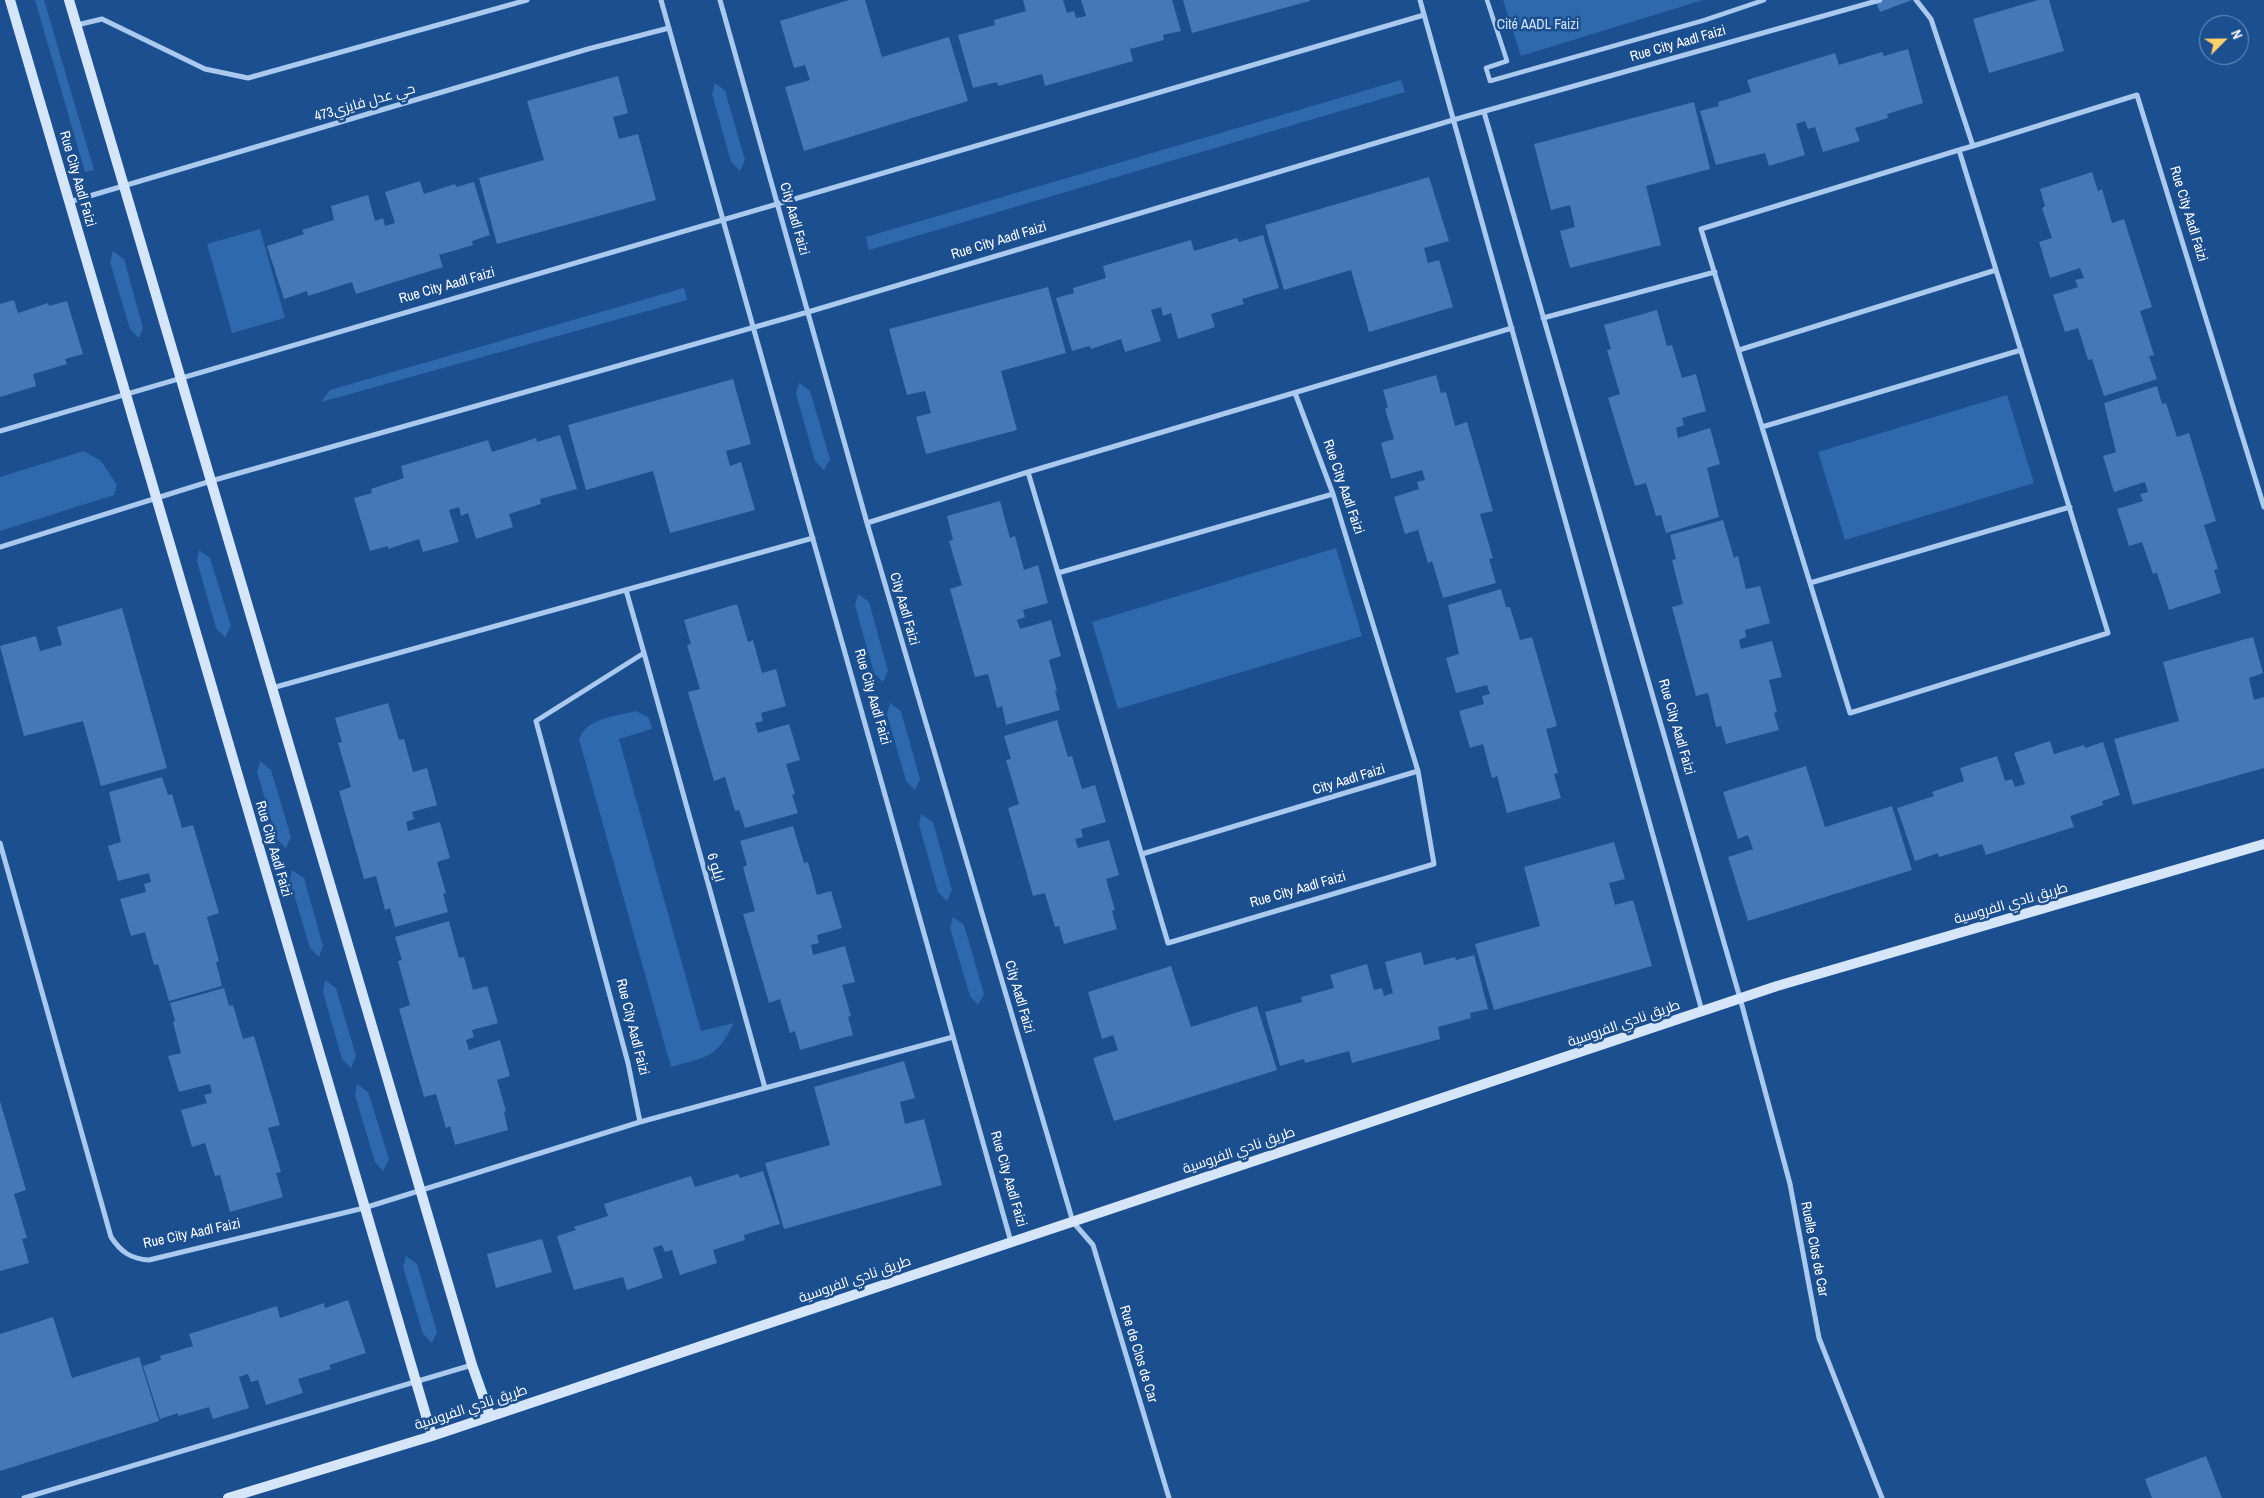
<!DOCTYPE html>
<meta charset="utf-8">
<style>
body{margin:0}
#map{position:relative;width:2264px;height:1498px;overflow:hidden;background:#1b4f8f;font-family:"Archivo Narrow",sans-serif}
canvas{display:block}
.north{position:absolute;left:2199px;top:15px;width:50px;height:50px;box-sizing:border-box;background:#1b4f8f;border:1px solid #7695bc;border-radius:50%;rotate:67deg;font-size:14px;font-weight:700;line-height:20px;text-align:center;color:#fff}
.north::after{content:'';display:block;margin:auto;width:18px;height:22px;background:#ffd166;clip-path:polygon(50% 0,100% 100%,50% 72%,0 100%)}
</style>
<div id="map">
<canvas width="2264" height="1498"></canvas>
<div class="north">N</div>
</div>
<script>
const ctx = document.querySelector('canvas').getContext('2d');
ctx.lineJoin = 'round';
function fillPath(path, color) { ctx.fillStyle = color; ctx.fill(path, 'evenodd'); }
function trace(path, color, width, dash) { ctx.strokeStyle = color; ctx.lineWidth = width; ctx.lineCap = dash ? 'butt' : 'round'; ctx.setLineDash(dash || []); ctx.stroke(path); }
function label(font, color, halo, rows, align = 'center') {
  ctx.font = font + ' "Archivo Narrow",Cairo,sans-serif'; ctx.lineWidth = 5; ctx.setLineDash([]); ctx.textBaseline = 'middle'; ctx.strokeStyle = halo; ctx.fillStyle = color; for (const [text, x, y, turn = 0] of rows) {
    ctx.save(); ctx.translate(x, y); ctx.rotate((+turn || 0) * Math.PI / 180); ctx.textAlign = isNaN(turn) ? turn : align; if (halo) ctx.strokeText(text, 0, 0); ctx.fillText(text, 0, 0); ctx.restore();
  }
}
const green = new Path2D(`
 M35,0H44L94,170L85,172Z
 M1503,0H1703L1521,56Z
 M1401,80L1405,92L869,250L866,237Z
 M715,83L725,91L745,160L740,171L731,162L712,94Z
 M260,229L285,318L232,333L207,244Z
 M113,251L124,259L143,328L139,338L130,329L110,262Z
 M684,288L687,300L321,402L330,390Z
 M799,383L810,391L830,459L824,470L815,461L796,394Z
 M2007,395L2034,483L1845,540L1818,452Z
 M84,451L101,461L117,485L114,495L0,531V477Z
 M1336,548L1362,636L1118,709L1092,622Z
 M199,550L210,558L231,626L225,637L216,628L197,561Z
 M858,594L869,602L888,671L883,682L874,673L855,605Z
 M890,703L901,711L920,779L915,790L906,781L887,714Z
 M636,711L649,718L652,729L619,739L701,1031L734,1023C716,1059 708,1056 671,1067L579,739C587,718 616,716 636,711Z
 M260,761L271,770L291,837L286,848L277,839L257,772Z
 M921,814L933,822L952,890L947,901L938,892L919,825Z
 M292,870L304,878L323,946L319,957L310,948L290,881Z
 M953,917L964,925L984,994L978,1005L970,996L950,928Z
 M325,980L336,988L356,1056L351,1068L342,1059L323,992Z
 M357,1084L368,1092L389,1159L383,1171L375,1162L355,1095Z
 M406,1256L417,1264L437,1332L432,1343L423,1334L403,1267Z`);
const building = new Path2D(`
 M849,0H865L882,57L949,37L968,101L804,151L785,87L810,80L805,65L794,68L780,21Z
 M1023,0H1063L1067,13L1074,11L1076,18L1086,16L1081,0H1172L1181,31L1163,35L1164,40L1130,49L1133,61L1045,86L1042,74L998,86L997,82L973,88L958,35L995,25L994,20L1026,11Z
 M1183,0H1310V1L1192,33Z
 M1884,0H1912L1880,12L1876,3Z
 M2038,0H2049L2064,51L1989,73L1973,19Z
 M1908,49L1923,103L1887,114L1888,118L1855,128L1860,141L1823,152L1815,127L1808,129L1805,121L1796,124L1805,155L1769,166L1765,153L1716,165L1700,111L1719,106L1718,102L1751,92L1747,80L1835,53L1839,65L1882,52L1884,56Z
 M618,76L628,113L613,117L619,139L638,134L656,200L497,244L479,178L544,160L527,101Z
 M1694,102L1710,169L1646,186L1661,245L1570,268L1560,231L1575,227L1570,205L1551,210L1534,144Z
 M2092,172L2098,191L2102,189L2112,223L2124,219L2152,307L2140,311L2154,355L2149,356L2157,379L2104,396L2092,359L2088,360L2078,328L2065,332L2053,295L2078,287L2075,280L2084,278L2080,268L2050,278L2039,242L2052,238L2042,208L2045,206L2040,189Z
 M1429,177L1449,241L1424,248L1428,263L1439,260L1453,307L1369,332L1351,270L1284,290L1265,225Z
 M420,181L424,194L455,184L456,187L474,182L490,235L472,241L473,245L439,255L443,267L356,294L352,282L308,296L307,291L284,299L267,246L304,234L302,230L334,220L331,206L368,195L375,221L383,218L385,226L395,223L385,192Z
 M1263,235L1279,288L1242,299L1244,304L1211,314L1215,327L1178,339L1171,313L1163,316L1161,307L1151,310L1161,341L1125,352L1121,339L1091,349L1089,346L1072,351L1056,298L1074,293L1073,288L1106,278L1103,266L1191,240L1194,251L1237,238L1239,242Z
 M1048,287L1066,353L1001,371L1017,430L926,454L916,417L931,413L925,391L907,395L889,329Z
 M14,300L18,313L48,303L49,306L67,301L83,354L65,359L67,364L33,374L36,386L0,397V304Z
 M1657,310L1667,346L1672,345L1682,378L1696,374L1706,411L1682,418L1684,425L1676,428L1678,438L1710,428L1720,464L1707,468L1719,517L1666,533L1661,515L1656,516L1646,483L1635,486L1608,398L1620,394L1607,350L1611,349L1604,325Z
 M1436,375L1441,393L1446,392L1455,426L1467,422L1493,511L1480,514L1493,558L1489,559L1496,583L1443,598L1432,561L1428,563L1418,530L1405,534L1394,497L1419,489L1417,482L1425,480L1422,470L1391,479L1381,443L1394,439L1385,409L1388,407L1383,390Z
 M733,379L751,444L726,451L730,466L741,462L755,510L670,533L653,471L586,490L568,425Z
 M2157,386L2162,404L2166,403L2177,437L2189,433L2216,521L2204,525L2218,569L2214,570L2221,593L2169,610L2157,573L2153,574L2142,542L2129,546L2117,509L2143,501L2140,494L2148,492L2145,482L2114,492L2103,456L2116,452L2104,403Z
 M560,435L577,489L540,499L541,504L509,514L513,527L476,539L468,513L461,516L459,507L449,510L459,542L423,552L419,539L388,549V546L370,551L354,498L372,493L371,489L404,478L401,466L488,440L492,452L536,438L537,442Z
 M1000,501L1010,538L1015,536L1024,570L1038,565L1048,603L1023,610L1025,617L1017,620L1020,629L1051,620L1061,656L1049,660L1057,691H1055L1060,710L1006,725L1002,706L997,708L988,674L975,677L950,589L962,585L949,541L953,540L947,516Z
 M1723,520L1734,558L1738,556L1746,589L1760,586L1770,623L1745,630L1746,637L1739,640L1741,649L1772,641L1782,677L1769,680L1777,712L1774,713L1779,730L1726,744L1721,726L1716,727L1708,693L1696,696L1672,607L1683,604L1672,560L1676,559L1670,535Z
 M1501,589L1506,607H1510L1520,640L1532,637L1557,726L1546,729L1558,773L1554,774L1561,798L1507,813L1497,776L1492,778L1483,744L1470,748L1459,711L1484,704L1482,696L1490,694L1487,685L1456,693L1446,658L1459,654L1448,605Z
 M737,604L748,642L753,640L762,673L776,669L786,706L761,713L763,721L755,723L758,733L789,724L800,760L786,764L795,794L792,795L798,813L745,828L739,810L735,811L725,777L714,781L688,692L700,689L687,645L691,644L684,620Z
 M122,608L167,768L101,786L83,721L24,736L0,646L36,636L40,651L62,645L57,627Z
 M2253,637L2263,673L2249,678L2254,700L2264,697V768L2133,805L2114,739L2179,721L2163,662Z
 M388,703L399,740L404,739L413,772L427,768L437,805L412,812L414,819L406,822L408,831L440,822L450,858L437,862L446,893L443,894L448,912L395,927L390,908L385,910L376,876L364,879L339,791L351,787L338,743L342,742L335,718Z
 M1057,720L1068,757L1072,756L1082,789L1095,785L1106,822L1081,829L1083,837L1075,839L1078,848L1109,840L1119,875L1106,879L1115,910L1112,911L1117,929L1064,944L1059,926L1055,927L1045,893L1033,896L1008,808L1019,804L1006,760L1011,759L1004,736Z
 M2050,741L2054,754L2084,745L2085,748L2103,742L2120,795L2102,801L2103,805L2070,816L2074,827L1986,855L1982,844L1939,857L1938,853L1915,861L1897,808L1934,796L1932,792L1964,781L1960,768L1997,756L2005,781L2012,779L2015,787L2025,784L2014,753Z
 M1806,766L1825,827L1892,806L1912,870L1748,921L1728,857L1753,849L1748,835L1738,839L1723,792Z
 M162,777L168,795L172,794L182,828L193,825L219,913L207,917L219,961L216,962L222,986L169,1001L158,964L154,965L145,932L131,936L120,899L146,892L144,884L151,882L149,873L118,881L108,846L121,842L109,792Z
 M793,826L804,863L808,862L817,895L831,891L842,928L817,935L819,943L811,945L813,955L845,946L855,982L842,985L851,1016L848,1017L853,1035L800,1050L795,1031L790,1033L780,999L769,1003L743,914L755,911L743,867L747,865L740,841Z
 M1614,842L1625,879L1609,883L1615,905L1633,900L1652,966L1494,1010L1475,944L1540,926L1524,867Z
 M449,921L459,958L464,957L473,990L487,986L498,1023L472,1030L474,1037L466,1040L469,1050L500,1040L510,1076L497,1080L506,1111L504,1112L508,1130L455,1145L450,1126L446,1128L436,1094L424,1097L399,1009L410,1005L398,961L402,960L395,937Z
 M1421,952L1424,965L1455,957L1456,960L1474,955L1488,1009L1470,1013L1471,1018L1438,1027L1440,1039L1352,1063L1349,1051L1305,1063L1304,1059L1280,1066L1265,1012L1302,1002L1301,997L1334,988L1330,975L1367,964L1374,990L1382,988L1384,996L1393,993L1385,962Z
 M1171,966L1191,1027L1257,1006L1277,1070L1114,1121L1093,1058L1118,1050L1113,1035L1102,1039L1088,992Z
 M224,988L229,1006L233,1005L243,1039L254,1036L280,1125L268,1128L281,1172L276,1173L283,1197L230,1212L220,1175L215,1176L205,1143L192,1147L181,1110L207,1103L204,1095L212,1093L210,1084L179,1092L168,1056L181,1053L173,1022L175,1021L170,1003Z
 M904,1061L915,1098L900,1102L905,1124L924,1119L942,1185L784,1229L765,1163L830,1145L814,1087Z
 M0,1101L26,1190L14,1194L27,1238L22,1239L29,1263L0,1271Z
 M763,1171L780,1224L744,1235L745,1240L713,1250L717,1263L680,1275L672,1250L665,1252L662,1245L653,1248L663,1278L627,1290L623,1277L574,1290L557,1236L576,1230L574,1227L608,1216L604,1204L691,1176L695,1187L738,1174L740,1178Z
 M542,1239L552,1272L496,1288L487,1254Z
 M348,1300L366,1353L329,1365L331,1369L298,1379L303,1393L266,1405L258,1380L251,1382L248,1374L239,1377L249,1408L213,1419L209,1407L178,1416V1413L160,1419L143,1366L161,1360L160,1356L193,1346L189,1334L277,1306L280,1318L324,1303L325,1308Z
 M53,1317L72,1378L139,1357L159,1421L0,1471V1334Z
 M2206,1456L2222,1498H2152L2145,1479Z`);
const pedestrian = new Path2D(`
 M1487,0L1507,61L1486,68L1490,81L1705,20L1764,0`);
const minor = new Path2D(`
 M661,0L1011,1242
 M720,0L867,523L1073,1222L1093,1245L1169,1498
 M1420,0L1702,1011
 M1916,0L1931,19L1973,146
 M77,25L102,19L205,69L248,78L527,0
 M1484,112L1740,998L1790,1184L1819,1338L1882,1498
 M1959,150L2108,633L1850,713L1701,229L1959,150L1973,146L2137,95L2264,507
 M69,202L588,49L669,28
 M1543,318L1715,272
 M1739,350L1996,270
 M1762,427L2021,350
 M0,431C475,293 950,155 1424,15
 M1028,472L1168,943L1434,864L1418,771L1333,494L1295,393
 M867,523L1028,472L1512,328
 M0,547L211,481L808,312L1453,120L1880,0
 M1058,573L1333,494
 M1810,583L2070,507
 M626,590L644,653L536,721L628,1063L640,1122
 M644,653L765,1088
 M272,688L813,538
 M0,843L111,1237C121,1252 131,1259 149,1260L364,1208L640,1122L953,1037
 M1142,854L1418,771
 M24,1498L472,1365`);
const secondary = new Path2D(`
 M10,0L432,1436
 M69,0L472,1365L490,1416
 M228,1498L432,1436L1777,986L2264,844`);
const parkNames = [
 ["Cité AADL Faizi",1538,25]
];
const streetNames = [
 ["Rue City Aadl Faizi",1678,44,-16],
 ["473حي عدل فايزي",365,103,-16],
 ["Rue City Aadl Faizi",77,179,74],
 ["Rue City Aadl Faizi",2188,214,73],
 ["City Aadl Faizi",794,219,74],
 ["Rue City Aadl Faizi",999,241,-17],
 ["Rue City Aadl Faizi",447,286,-16],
 ["Rue City Aadl Faizi",1343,487,71],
 ["City Aadl Faizi",904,609,74],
 ["Rue City Aadl Faizi",872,697,74],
 ["Rue City Aadl Faizi",1676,727,74],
 ["City Aadl Faizi",1349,780,-17],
 ["Rue City Aadl Faizi",273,849,74],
 ["ايلو 6",715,868,74],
 ["Rue City Aadl Faizi",1298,890,-16],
 ["طريق نادي الفروسية",2011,904,-16],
 ["City Aadl Faizi",1019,997,74],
 ["طريق نادي الفروسية",1624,1024,-19],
 ["Rue City Aadl Faizi",632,1027,76],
 ["طريق نادي الفروسية",1239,1151,-19],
 ["Rue City Aadl Faizi",1008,1179,74],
 ["Rue City Aadl Faizi",192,1234,-12],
 ["Ruelle Clos de Car",1814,1249,79],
 ["طريق نادي الفروسية",855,1280,-19],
 ["Rue de Clos de Car",1138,1354,73],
 ["طريق نادي الفروسية",471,1408,-18]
];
fillPath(green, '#2e69ad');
fillPath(building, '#4478b7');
trace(pedestrian, '#a9c9ee', 4.5);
trace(minor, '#a9c9ee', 5);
trace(secondary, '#d6e6fa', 10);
label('14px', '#cfe3fa', '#1b4f8f', parkNames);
label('14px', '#fff', '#1b4f8f', streetNames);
</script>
